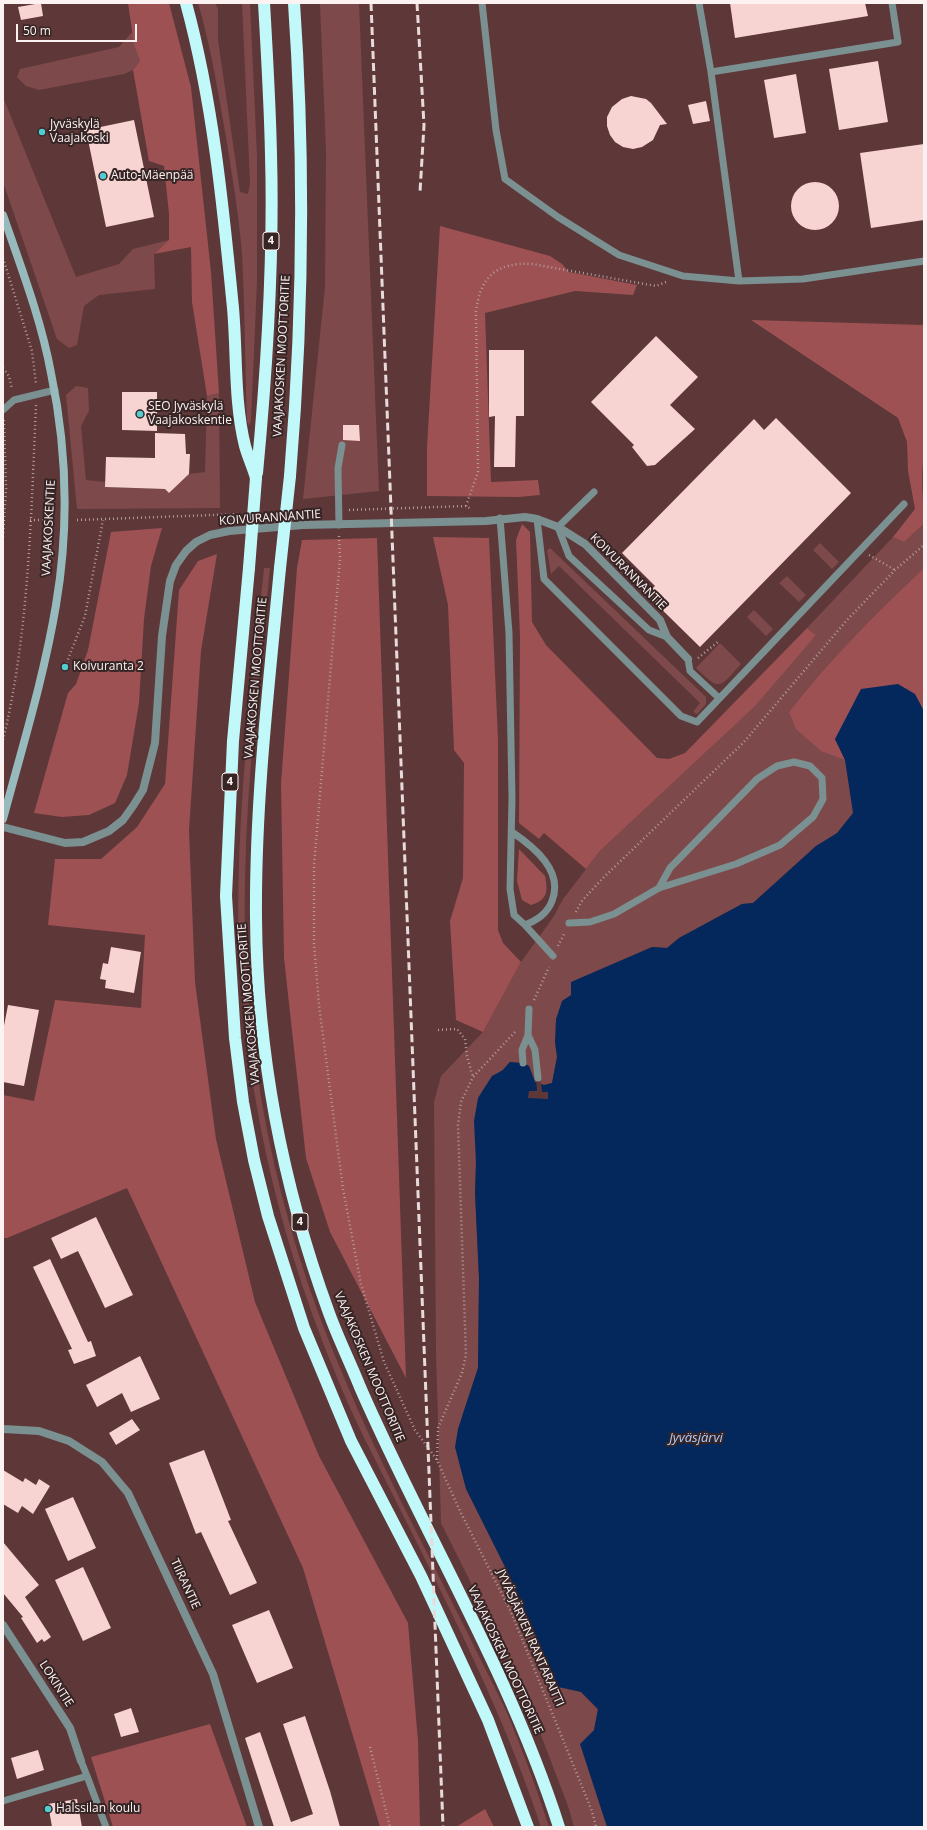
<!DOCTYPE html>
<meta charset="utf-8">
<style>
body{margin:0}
#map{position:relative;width:927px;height:1830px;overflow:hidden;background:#5e3738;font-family:"Open Sans",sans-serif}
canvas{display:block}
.frame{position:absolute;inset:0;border:4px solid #fcf2f2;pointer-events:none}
.scale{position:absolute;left:16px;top:24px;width:121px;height:18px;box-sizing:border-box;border:2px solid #fcf2f2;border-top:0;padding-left:5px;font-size:12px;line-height:14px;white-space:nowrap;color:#fcf2f2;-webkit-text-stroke:3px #372525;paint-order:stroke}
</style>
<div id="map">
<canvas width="927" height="1830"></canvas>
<div class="frame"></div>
<div class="scale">50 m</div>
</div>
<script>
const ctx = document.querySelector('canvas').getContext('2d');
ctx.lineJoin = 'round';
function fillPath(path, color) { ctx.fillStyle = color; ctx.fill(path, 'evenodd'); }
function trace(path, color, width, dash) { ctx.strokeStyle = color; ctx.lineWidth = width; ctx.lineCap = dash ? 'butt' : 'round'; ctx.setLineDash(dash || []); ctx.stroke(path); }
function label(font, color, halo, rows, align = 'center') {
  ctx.font = font + ' "Open Sans",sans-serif'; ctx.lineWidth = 4; ctx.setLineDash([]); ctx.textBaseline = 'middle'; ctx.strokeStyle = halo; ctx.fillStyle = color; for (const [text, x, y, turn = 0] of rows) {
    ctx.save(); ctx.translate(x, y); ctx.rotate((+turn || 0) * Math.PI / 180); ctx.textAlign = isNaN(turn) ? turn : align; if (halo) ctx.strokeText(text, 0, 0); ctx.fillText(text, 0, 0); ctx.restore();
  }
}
const green = new Path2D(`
 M198,3H215L218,9V40L240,192L248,194L250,183L242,3H250L257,156V281L251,421L249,426L247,421C245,366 245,310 242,254C239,215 232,176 226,137C218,92 211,47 198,3Z
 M320,3H359L379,491L303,499L325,287L326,151Z
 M132,32L140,61L133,70L124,74L39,90L26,86L17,77L20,69L119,47Z
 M3,97L76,277L119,264L133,249L169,240L154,254L155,289L99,295L84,306L77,345L69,348L57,339L3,182Z
 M76,386L88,388L89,411L81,426L86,480L105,482V487L165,489L169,493L189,474L205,472L207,396L219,393L220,508L77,509L66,395Z
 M924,524V568C877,612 828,661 789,712L845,760L924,790L816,846L753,903L742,904L679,938L667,948L652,947L562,1001L555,1042L557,1057L552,1083L544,1085L535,1082L529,1066L510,1062L503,1069L509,1087L476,1163L475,1193L479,1278L478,1368L462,1416L581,1692L598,1710L594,1730L631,1827H574L568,1806L539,1730L507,1655L441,1523L436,1353L434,1102L441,1076L483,1032L521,962L554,916L563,899L600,851L710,748L816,635L807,628L893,537L904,542Z
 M820,543L839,562L832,569L813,550Z
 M550,548L706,697V704L697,714L693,712L700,703L559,566L551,574L547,550Z
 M264,568H270C260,671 247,774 245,878C241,1048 276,1219 343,1375C380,1465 427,1551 470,1638C482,1663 496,1689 508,1715C523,1752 537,1789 549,1827H541C504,1714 449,1607 396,1501C375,1459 353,1418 336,1375C289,1262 258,1145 245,1024C243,999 240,975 239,951C235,823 251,695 264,568Z
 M787,576L806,595L799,602L779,583Z
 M754,610L773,629L766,636L747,617Z
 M720,643L741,664C719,688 721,692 696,668Z`);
const forest = new Path2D(`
 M128,3H169L191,87L211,272L219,393L207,396L192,302L191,247L154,254L169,240V214L164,166L149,161L133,70L140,61L134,44Z
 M440,226L550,256L562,264L569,272L637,285L633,295L575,291L485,313L491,482L538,480L540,495L519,497L427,496V447Z
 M751,320L924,325V457C920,479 924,502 924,524L904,542L893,537L915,509L908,471L907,442L898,418Z
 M522,524L530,532L532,622L546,645L657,758L669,759L685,753L807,628L816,635L755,706L600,851L586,869L544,833L539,839L519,823L520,636L516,540Z
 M162,528L151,566L144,619L139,703L127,775L115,803L89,815L62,817L34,813L68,693L76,684L88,650L111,532Z
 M433,537L489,538L498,740V930L503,943L521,962L483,1032L456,1020L450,921L463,878L464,763L454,750L448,605Z
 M377,538L406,1378L330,1232L306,1158L284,958L281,783L297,568L302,540Z
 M217,554L201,651L189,830L195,982L216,1139L255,1302L319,1456L408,1623L418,1741L420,1827H380L303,1568L127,1188L7,1238H3V1095L34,1101L55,1000L141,1008L145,935L48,925L55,859H101L137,827L165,784L179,590L198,561Z
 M924,568V722L835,739L845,760L821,751L796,729L789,712C828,661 877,612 924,568Z
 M519,849L545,876C548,891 548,900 531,905L522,900L517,881Z
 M210,1724L247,1827H113L91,1757Z
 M485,1809L494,1827H456Z`);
const water = new Path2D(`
 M898,684L915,694L924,711V1827H607L580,1744L594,1730L598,1709L581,1692L558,1687L506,1569L466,1489L455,1447L458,1429L478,1368L479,1278L475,1193L476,1163L474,1121L478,1098L483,1090L492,1076L503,1070L510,1062L523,1063L529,1066L535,1082L544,1085L552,1083L557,1057L555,1042L556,1019L562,1001L571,995V982L652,947L667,948L679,938L742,904L753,903L816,846L837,833L853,813L845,760L835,739L861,689Z`);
const pier = new Path2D(`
 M536,1079L541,1082L542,1092H548V1099L528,1098L529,1091H537Z`);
const building = new Path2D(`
 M41,3L43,16L21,20L18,7Z
 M730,3H865L868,16L735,38Z
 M878,61L888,122L839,130L829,69Z
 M796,74L806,133L774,138L764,80Z
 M631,96L646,99L651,103L667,124L660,125L653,140L642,147L633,149L623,147L615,142L610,135L607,126V117L612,107L622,99Z
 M706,101L710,121L693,124L688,105Z
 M134,120L154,217L106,227L86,130Z
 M924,144V220L871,228L860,153Z
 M791 206a24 24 0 1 1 48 0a24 24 0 1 1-48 0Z
 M656,336L698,377L670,405L695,429L655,465L647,466L632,447L634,445L591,402Z
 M489,350H524V416H516L515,467H494L495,416L489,417Z
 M122,392H157V431L122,430Z
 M776,418L851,493L700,647L646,594L655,586L622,553L754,419L764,430Z
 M343,425H359L360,441L343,440Z
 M155,433L185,434L186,454H190L189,474L169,493L165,489L105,487L106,457L155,458Z
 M111,947L141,952L134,993L105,988L106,980L100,979L103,963L108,964Z
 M8,1005L39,1010L24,1086L3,1082V1031Z
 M96,1217L133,1295L105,1308L78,1251L61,1259L51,1238Z
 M50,1259L88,1342L91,1341L96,1356L74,1364L68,1350L72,1349L33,1267Z
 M140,1356L160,1399L131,1412L122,1393L97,1407L86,1385Z
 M132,1419L140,1430L116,1445L109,1433Z
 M204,1450L231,1520L228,1521L257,1583L230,1595L201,1532L196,1534L169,1463Z
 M3,1470L23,1482L25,1478L36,1485L39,1479L50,1486L33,1514L22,1506L18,1513L3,1504Z
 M73,1497L96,1548L68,1561L45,1509Z
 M3,1542L39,1585L25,1597L51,1637L44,1642L42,1639L37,1643L21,1618L23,1617L3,1593Z
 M83,1567L111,1628L83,1641L55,1580Z
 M269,1610L293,1668L257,1683L232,1625Z
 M131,1708L139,1732L121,1737L114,1714Z
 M305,1716L330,1791L340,1827H274L245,1738L260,1732L291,1822L313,1814L283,1724Z
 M38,1750L44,1770L17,1779L11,1758Z
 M77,1799L82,1827H52L48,1804Z`);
const path = new Path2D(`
 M3,258L32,351L36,384
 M3,368L9,376L12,389
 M466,506L478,472L476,312C480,277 496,262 532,264L656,286L666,282
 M349,510L466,506L471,509
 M30,520H51
 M77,520L240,514
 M339,536L340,559L314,865V944L319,1005L343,1189L361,1284L384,1362L415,1430L437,1460L459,1509L511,1612L592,1811L596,1827
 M3,537L6,489L4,420
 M869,555L895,570
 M698,658L719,641
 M65,667L85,616L103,520
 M3,740C29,634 31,515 36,405
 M576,912L581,902L602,879L744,742L847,620L895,570L924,545
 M558,946L565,932
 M534,1000L549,967
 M438,1030L457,1029L465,1039L467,1056L473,1077
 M437,1460L438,1428L462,1373L466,1355L458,1125L461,1102L473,1077L516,1031
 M370,1747L390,1827`);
const service = new Path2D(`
 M482,3L496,130L505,179L558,217L619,255L683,276L739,281L803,279L924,261
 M699,3L711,72L739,281
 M711,72L898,42L892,3
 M3,410L14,400L55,390
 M594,492L558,527L569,556L649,630L667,637
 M500,518L509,633L512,798L510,889L514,915L525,925C537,920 547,914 552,901C564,871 534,847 512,832
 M537,519L544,579L681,716L697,722L904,504
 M339,525L338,468L342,445
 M688,659L690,671L719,698
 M569,923L590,922L614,914L659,888L736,864L780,845L813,817L823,799L822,778L810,766L794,762L777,766L757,779L670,868L659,888
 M525,925L553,956
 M528,1035L535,1050L538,1078
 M523,1063L522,1050L528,1035L529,1009
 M87,1776L106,1827
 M3,1801L87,1776L81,1761`);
const minor = new Path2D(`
 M3,827L65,843L83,842L109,831L123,820L133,806L143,790L155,743L162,636L170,581L176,565L186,551L196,542L210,535L229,531L303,525L486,521L525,517L537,519L558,527L585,544L660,620L667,637L688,659
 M3,1429L39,1431L69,1441L102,1462L128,1493L213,1674L259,1827
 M3,1625L70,1728L81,1761`);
const secondary = new Path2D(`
 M3,215C21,267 41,319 51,373C67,449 69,528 56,605C44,677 22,748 3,819`);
const motorway = new Path2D(`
 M186,3C213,102 223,206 233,308C237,353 234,402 245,446C248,457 253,467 256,478
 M257,473C267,368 274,261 271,155C270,104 267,54 264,3
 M290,476C303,319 305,161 294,3
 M249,568L233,741L226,896L235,1038L243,1102L254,1160L268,1216L304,1328L351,1441L421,1576L488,1720L528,1827
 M280,568C269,684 255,801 256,918C257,1053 283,1187 329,1313C338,1338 350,1362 360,1387C424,1534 510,1673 559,1827`);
const rail = new Path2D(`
 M371,3L443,1827
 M417,3L424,125L420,192`);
const motorwayBridge = new Path2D(`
 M249,568L256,478
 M280,568L290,476`);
const markers = [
 [42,132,4,"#51ccd1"],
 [103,176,4,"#51ccd1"],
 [140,414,4,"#51ccd1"],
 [65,667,4,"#51ccd1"],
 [48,1809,4,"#51ccd1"]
];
const shields = [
 [271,241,16],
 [230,782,16],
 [300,1222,16]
];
const shieldNames = [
 ["4",271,241],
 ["4",230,782],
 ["4",300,1222]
];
const poiNames = [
 ["Jyväskylä",50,125],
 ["Vaajakoski",50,139],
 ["Auto-Mäenpää",111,176],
 ["SEO Jyväskylä",148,407],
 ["Vaajakoskentie",148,421],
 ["Koivuranta 2",73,667],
 ["Halssilan koulu",56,1809]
];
const streetNames = [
 ["VAAJAKOSKEN MOOTTORITIE",282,356,-87],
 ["KOIVURANNANTIE",270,518,-4],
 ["VAAJAKOSKENTIE",49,528,-87],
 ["KOIVURANNANTIE",628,572,45],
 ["VAAJAKOSKEN MOOTTORITIE",256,678,-85],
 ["VAAJAKOSKEN MOOTTORITIE",249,1004,-95],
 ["VAAJAKOSKEN MOOTTORITIE",369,1367,67],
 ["TIIRANTIE",185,1584,65],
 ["JYVÄSJÄRVEN RANTARAITTI",530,1638,66],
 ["VAAJAKOSKEN MOOTTORITIE",505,1660,65],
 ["LOKINTIE",56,1684,57]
];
const waterNames = [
 ["Jyväsjärvi",696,1438]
];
fillPath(green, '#7e494a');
fillPath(forest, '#9d5153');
fillPath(water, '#05285c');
fillPath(pier, '#5e3738');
fillPath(building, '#f7d3d2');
trace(path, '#b39c9d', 2.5, [1, 3]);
trace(service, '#7a9091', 7);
trace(minor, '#7a9091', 8);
trace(secondary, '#97bbbc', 8);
trace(motorway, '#c1f9fb', 12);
trace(rail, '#e8dada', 3, [8, 4]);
trace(motorwayBridge, '#c1f9fb', 12);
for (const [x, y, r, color] of markers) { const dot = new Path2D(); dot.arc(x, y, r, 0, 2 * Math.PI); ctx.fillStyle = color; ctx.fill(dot); trace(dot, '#372525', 1.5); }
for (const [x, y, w] of shields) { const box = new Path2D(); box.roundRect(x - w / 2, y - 9, w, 18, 3); ctx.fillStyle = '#372525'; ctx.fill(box); trace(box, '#fcf2f2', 1); }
label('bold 11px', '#fcf2f2', null, shieldNames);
label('12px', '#fcf2f2', '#372525', poiNames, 'left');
label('12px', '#fcf2f2', '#372525', streetNames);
label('italic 13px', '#adcdff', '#372525', waterNames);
</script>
